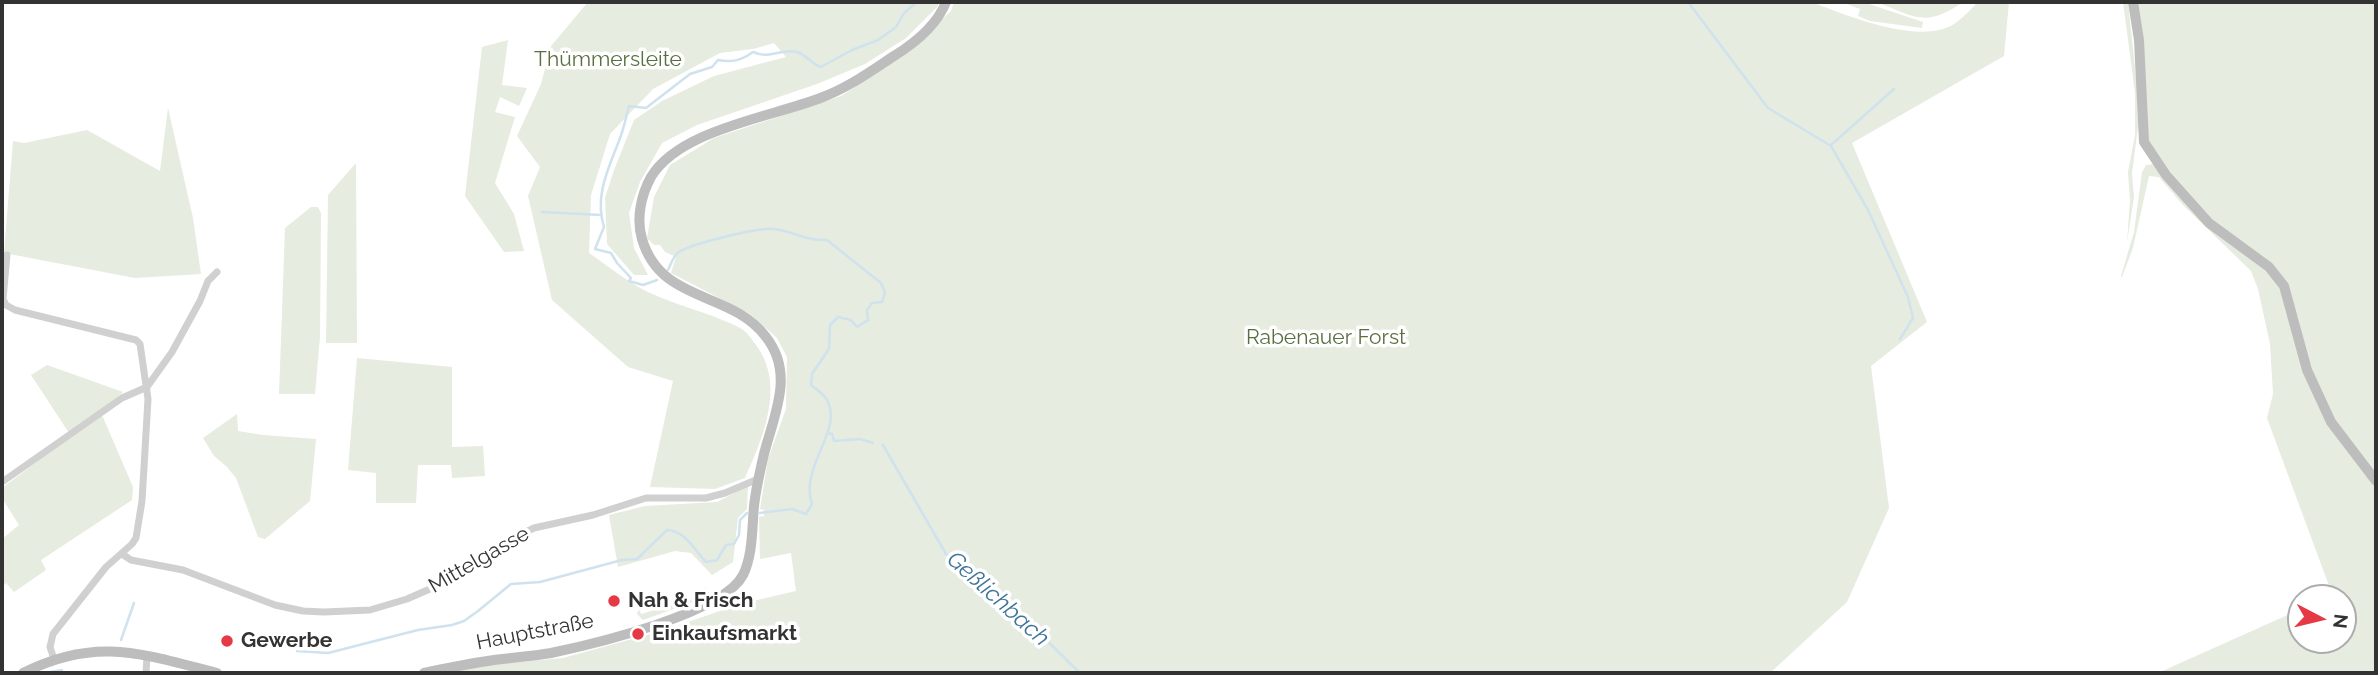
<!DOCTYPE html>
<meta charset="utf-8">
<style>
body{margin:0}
#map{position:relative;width:2378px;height:675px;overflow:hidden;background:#fff;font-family:Raleway,sans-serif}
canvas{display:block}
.frame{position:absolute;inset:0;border:4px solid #333;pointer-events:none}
.north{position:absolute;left:2287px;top:584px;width:70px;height:70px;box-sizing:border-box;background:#fff;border:2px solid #adadad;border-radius:50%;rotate:97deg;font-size:19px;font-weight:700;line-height:28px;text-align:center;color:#333}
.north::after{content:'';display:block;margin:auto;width:24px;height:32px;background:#e63946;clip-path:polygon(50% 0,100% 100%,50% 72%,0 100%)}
</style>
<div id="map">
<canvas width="2378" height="675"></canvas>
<div class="frame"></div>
<div class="north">N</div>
</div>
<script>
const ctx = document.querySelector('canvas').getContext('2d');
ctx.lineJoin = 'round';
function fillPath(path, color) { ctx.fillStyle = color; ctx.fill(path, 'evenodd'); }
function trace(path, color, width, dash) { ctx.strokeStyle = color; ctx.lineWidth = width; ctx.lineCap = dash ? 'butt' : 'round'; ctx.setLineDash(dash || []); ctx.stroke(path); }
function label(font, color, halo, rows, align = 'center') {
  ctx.font = font + ' Raleway,sans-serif'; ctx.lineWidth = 7; ctx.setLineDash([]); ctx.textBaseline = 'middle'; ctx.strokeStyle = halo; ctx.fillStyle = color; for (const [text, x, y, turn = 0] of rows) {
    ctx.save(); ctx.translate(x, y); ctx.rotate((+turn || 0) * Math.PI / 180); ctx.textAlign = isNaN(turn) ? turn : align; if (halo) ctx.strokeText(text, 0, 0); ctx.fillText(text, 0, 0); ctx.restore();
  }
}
const green = new Path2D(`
 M588,2H938V6L906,38L865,64L817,84L697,125L662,143L640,182L629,213L634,248L648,275H634L607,244L605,198L614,170L634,120L662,101L714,76L786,57L774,43L753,49L720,53L653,89L610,134L591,195L589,253C611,268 632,286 657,296C685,308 716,315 742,329C748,333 752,340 756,345C786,385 763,438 745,478L715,489L650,487L673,381L628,367L552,300L528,196L540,167L517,136L541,84L551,46Z
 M954,2H1811C1846,15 1919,46 1954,24C1963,18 1971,9 1978,2H2009L2004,56L1852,143L1927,322L1871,366L1889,508L1847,602L1770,673H447L488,665L563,658L665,630L740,604L796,591L791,553L760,559L759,517L764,516V510L760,509L768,459L786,409L787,357L777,338L750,314L671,273L676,257L665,252L660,245H654L647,238L654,197L670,165L714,138L841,96L899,58L951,11Z
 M1842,2H1863L1923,22L1922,28L1870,21L1858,16L1860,9Z
 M1876,2H1963C1925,28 1916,17 1876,2Z
 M2123,2H2128L2137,86L2138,127L2132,173L2134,197L2127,242L2130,201L2128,172L2135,135V93Z
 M2133,2H2376V673H2158L2301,609V640H2343V598H2325L2332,594L2267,418L2273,394L2270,344L2258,289L2251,271L2183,205L2159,177L2149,176L2133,248L2122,277L2121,276L2134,232L2142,172L2146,165L2155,164L2144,142Z
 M508,40L502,85L527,88L519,106L500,97L495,112L515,117L495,183L514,214L524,251L504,252L465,196L482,47Z
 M168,108L193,218L201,274L135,278L4,253L13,141L24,143L87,130L160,171Z
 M356,163L357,343H326L328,195Z
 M311,207H318L321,213L320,336L315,394H279L285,228Z
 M357,358L452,367V447L483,446L485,476L452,478L451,465H418L416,503H376V473L348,470Z
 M47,365L123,392L102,415L133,487L132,500L41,560L46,570L14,592L6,583L2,586V539L19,525L2,498V488L71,436L31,375Z
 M237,414L238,431L263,435L316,439L310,501L265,539L258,537L236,478L227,467L214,456L203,438Z
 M748,486L747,509L738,518L733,562L712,575L691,553L675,551L618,567L609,515L645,506L717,502Z
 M707,588L710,596L643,620L637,614L639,608L641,614L703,596L702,590Z`);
const stream = new Path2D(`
 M1688,2L1768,108L1831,146L1868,210L1908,297L1913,318L1900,339
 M1831,145L1894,89
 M542,212L601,215
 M668,270C671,264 673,256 679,252C690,244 760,227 774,229C794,231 803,241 827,240L881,283L885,292L882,302L872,303L867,310L868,320L857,327L851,320L838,317L830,325L829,349L812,374L811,385C816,389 824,394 827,400C844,430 799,467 812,504L806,514L792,509L760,513
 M657,280L643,285L629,281L631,278L617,263L611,253L595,249L604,227C594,195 609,168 620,138C624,128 626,117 629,106L646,108L690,74L712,67L718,60C732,63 742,60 753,52C770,60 780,48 797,52C807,55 811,64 821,67L852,50L878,40L896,27L904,13L917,2
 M828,433L832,434L834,441L860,439L873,443
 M883,445L946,554L1007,602L1080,673
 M121,640L134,603
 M297,651L328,653L418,630L452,625L464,621L478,611L511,584L540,582L622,560L637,559L667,530C686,531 694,550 706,562L717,560L726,545L734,544L739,535L740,520L747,513
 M45,673L62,670`);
const street = new Path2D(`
 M7,255L3,299L6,305L15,310L136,340L140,344L148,399L142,501L136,538L132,544L106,567L53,634L50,647L54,659
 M2,482L122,398L147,387L172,352L200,301L208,281L217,272
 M122,554L131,560L183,570L275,605L303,611L324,612L370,610L407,599L439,585L485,552L534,528L593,515L646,498H706L725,493L758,479
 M146,673L147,656`);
const secondary = new Path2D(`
 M2133,2L2139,40L2144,142L2166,175L2209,223L2269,267L2284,286L2307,370L2331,422L2376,481
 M23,673C97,636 142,654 217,673
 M424,673C443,669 462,665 481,662C505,658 528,657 551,653C594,644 724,613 743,575C753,555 752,527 754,506C756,488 760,471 764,454C774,415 795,374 766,337C731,290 661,304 642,239C636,219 641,195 651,177C680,129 773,117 823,97C849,87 871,71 894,56C915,43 937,25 946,2`);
const markers = [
 [614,601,7,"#e63946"],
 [638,634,7,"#e63946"],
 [227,641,7,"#e63946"]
];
const parkNames = [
 ["Thümmersleite",608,60],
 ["Rabenauer Forst",1326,338]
];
const streetNames = [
 ["Mittelgasse",479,560,-30],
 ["Hauptstraße",535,632,-11]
];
const poiNames = [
 ["Nah & Frisch",628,601],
 ["Einkaufsmarkt",652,634],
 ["Gewerbe",241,641]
];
const waterNames = [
 ["Geßlichbach",998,599,42]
];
fillPath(green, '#e6ecdf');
trace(stream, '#cfe2ee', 2.5);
trace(street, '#d0d0d0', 7);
trace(secondary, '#bdbdbd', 10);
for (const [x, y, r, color] of markers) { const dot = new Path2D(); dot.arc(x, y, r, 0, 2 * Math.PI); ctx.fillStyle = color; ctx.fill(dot); trace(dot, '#fff', 2.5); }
label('21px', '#56703f', '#fff', parkNames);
label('21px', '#333', '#fff', streetNames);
label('bold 21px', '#333', '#fff', poiNames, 'left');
label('italic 23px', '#3f7597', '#fff', waterNames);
</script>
